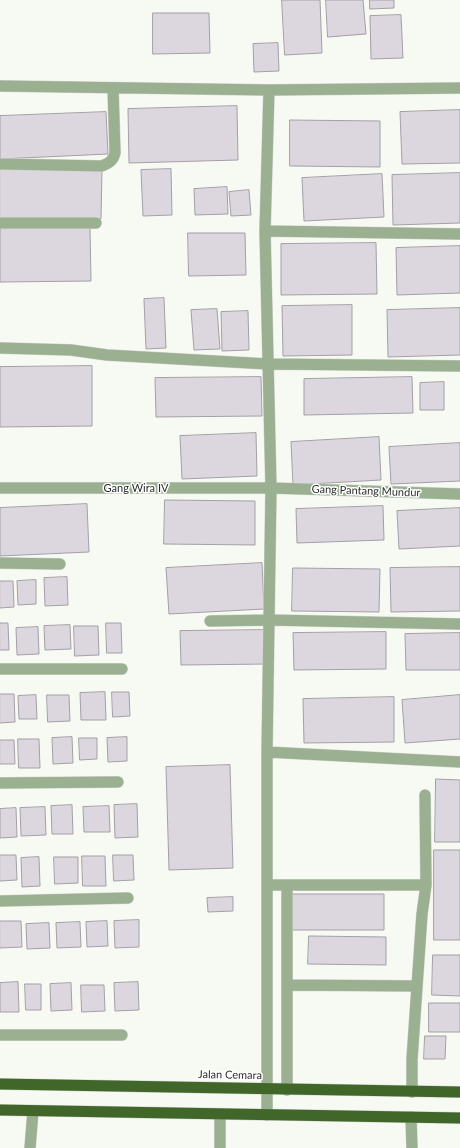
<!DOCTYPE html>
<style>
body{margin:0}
canvas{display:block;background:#f6faf3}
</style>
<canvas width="460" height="1148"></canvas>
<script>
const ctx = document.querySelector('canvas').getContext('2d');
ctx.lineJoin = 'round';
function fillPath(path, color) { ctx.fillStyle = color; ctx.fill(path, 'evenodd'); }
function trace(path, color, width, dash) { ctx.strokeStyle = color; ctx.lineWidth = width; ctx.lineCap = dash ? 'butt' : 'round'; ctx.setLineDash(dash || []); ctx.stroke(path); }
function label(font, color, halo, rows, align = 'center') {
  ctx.font = font + ' Lato,sans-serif'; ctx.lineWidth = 3; ctx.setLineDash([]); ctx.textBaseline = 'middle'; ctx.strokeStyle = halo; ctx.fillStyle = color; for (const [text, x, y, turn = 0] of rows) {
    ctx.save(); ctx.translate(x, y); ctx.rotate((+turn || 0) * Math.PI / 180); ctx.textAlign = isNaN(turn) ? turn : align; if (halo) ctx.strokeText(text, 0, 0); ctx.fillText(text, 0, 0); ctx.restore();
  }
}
const building = new Path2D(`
 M282,0H320L322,53L285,55Z
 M326,0H363L366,34L328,37Z
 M370,0H394V8L370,9Z
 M153,13H209L210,53L153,54Z
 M401,15L403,58L371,59L370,16Z
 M278,43L279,71L254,72L253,44Z
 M237,106L238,160L129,163L128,109Z
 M460,110V163L402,164L400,112Z
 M106,112L108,154L0,159V116Z
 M290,120L380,121V167L290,166Z
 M0,169L102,170L101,219L0,218Z
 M171,169L172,215L143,216L141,170Z
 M460,173V223L393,225L392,175Z
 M382,174L384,217L304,221L302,178Z
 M227,187L228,214L195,215L194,189Z
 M249,190L251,215L231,216L229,192Z
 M90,228L91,281L0,282V229Z
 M188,233H245L246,275L189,276Z
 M376,243L377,294L281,295V244Z
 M460,246V293L397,295L396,248Z
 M164,298L166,348L146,349L144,299Z
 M352,305V355L283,356L282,306Z
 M460,308V355L388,357L387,310Z
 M217,309L220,349L194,350L191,310Z
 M248,311L249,350L222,351L221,312Z
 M92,366V426L0,427V367Z
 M261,377L262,416L156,417L155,378Z
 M412,377L413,413L304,415V379Z
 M444,382V410H420V383Z
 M256,433L257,476L182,479L180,436Z
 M379,437L381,480L293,485L291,442Z
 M460,443V481L391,484L389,447Z
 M165,500L255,501V545L164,544Z
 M87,504L89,552L0,556V508Z
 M383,506L384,540L297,543L296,509Z
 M460,508V546L399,549L397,511Z
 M262,563L264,609L169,614L166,568Z
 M460,567V611L391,612L390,568Z
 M293,568L380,569L379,612L292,611Z
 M67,577L68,605L45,606L44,578Z
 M36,580V604L18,605L17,581Z
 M0,581H13L14,607L0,608Z
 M0,623H8L9,650H0Z
 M106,623H121L122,653H107Z
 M70,625L71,649L45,650L44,626Z
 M74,626H98L99,655L75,656Z
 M38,627L39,654L17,655L16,628Z
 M267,630L268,664L181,665L180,631Z
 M386,632V669L294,670L293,633Z
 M460,633V670H406L405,634Z
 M105,692L106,720H81L80,693Z
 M112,692H129L130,716L113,717Z
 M0,694H14L15,722L0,723Z
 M36,695L37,719H19L18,696Z
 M47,695H69L70,721L48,722Z
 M460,695V739L405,743L402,700Z
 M394,697V742L304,743L303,699Z
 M72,737L73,763L53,764L52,738Z
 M127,737V761L108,762L107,738Z
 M79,738H97V759L80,760Z
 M18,739H39L40,768H19Z
 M0,740H14L15,764H0Z
 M230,765L233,868L169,870L166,767Z
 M436,779L460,780V842H435Z
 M137,804L138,837L115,838L114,805Z
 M72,805L73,834H52L51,806Z
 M109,806L110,832H84L83,807Z
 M45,807L46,835L21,836L20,808Z
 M16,808L17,837L0,838V809Z
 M434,850H460V940H434Z
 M0,855H16L17,880L0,881Z
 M113,855H133L134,880L114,881Z
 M82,856H105L106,886H83Z
 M39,857L40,886L22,887L21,858Z
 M54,857H78V883L55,884Z
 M290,894H384V930H290Z
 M233,897V911L208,912L207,898Z
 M139,920V947L115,948L114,921Z
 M0,921H21L22,947L0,948Z
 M107,921L108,946L87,947L86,922Z
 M80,922L81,947L57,948L56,923Z
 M49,923L50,948L27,949L26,924Z
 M309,936L386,937V965L308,964Z
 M433,955H460V996L432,995Z
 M18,982L19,1012H0V983Z
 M138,982L139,1010L115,1011L114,983Z
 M71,983L72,1010L51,1011L50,984Z
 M25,984H41V1010H26Z
 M81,985H104L105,1011L82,1012Z
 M429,1003H460V1032H429Z
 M425,1036H446L445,1059H424Z`);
const minor = new Path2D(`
 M0,86L269,90L460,88
 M0,164L102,166C109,163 113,161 115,153L113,88
 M0,223H96
 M265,231L460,234
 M0,348L71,350L107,355L268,364L460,366
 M0,488H271L460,494
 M0,563L60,564
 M210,621L270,620L460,624
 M0,669H122
 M267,752L460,762
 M0,783L118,782
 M425,795L426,885
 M267,885H426L422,914L412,1059V1092
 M287,885V1090
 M0,901L128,898
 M287,985L417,986
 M0,1035H122
 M220,1114V1148
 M267,1115V752L271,488L265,231L269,90
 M411,1117L412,1148
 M30,1148L33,1111`);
const trunk = new Path2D(`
 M0,1084L460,1092
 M0,1110L460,1118`);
const streetNames = [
 ["Gang Wira IV",136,488],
 ["Gang Pantang Mundur",366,491,2],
 ["Jalan Cemara",230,1075,1]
];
fillPath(building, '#dcd7de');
trace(building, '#a49fa6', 1);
trace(minor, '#d1d5cf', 12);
trace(trunk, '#d1d5cf', 12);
trace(minor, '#9baf91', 11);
trace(trunk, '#40662a', 11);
label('11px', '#2a2c29', '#fff', streetNames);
</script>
